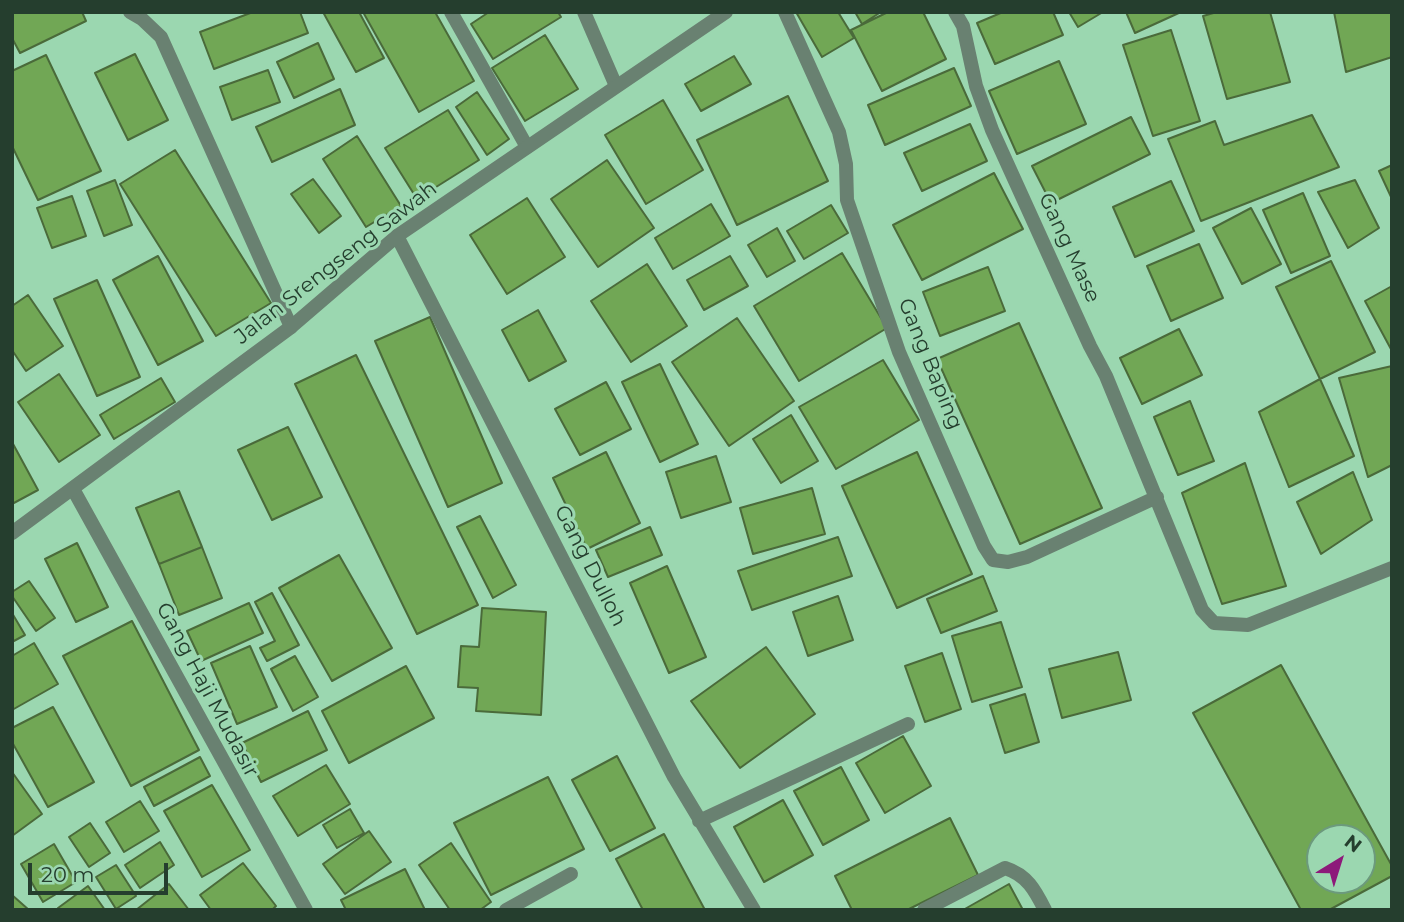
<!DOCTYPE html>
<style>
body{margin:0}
#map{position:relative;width:1404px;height:922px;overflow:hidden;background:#9bd7b0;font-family:Montserrat,sans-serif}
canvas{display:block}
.frame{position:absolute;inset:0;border:14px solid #253e2e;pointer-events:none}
.north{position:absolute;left:1306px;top:824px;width:70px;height:70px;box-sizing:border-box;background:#9bd7b0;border:2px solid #6c9a7c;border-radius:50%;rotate:38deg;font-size:19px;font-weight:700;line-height:28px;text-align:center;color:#253e2e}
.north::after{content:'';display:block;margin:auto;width:24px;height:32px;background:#8d197a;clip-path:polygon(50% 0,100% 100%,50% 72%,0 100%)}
.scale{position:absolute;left:28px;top:863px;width:140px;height:32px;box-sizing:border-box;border:4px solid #253e2e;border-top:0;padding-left:9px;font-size:21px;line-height:24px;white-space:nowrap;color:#253e2e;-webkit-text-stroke:5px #9bd7b0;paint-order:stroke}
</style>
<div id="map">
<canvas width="1404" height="922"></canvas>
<div class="frame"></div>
<div class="north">N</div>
<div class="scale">20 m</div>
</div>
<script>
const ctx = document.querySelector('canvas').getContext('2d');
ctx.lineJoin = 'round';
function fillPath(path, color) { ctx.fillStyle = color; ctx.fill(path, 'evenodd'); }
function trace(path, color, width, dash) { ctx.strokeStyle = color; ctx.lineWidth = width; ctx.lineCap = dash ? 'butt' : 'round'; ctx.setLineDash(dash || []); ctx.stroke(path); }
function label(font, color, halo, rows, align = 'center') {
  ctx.font = font + ' Montserrat,sans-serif'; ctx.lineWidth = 6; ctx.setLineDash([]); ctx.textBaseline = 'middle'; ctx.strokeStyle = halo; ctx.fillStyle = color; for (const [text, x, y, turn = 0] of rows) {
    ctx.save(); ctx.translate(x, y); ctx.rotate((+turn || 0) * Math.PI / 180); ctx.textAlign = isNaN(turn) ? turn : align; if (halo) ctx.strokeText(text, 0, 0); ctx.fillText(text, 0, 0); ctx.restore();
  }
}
const building = new Path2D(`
 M12,12H82L86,21L20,53L12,38Z
 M253,12H300L308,33L214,69L200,32Z
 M323,12H359L384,58L356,72Z
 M363,12H435L474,81L419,112Z
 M489,12H558L561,17L493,59L471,24Z
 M796,12H838L854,38L822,57Z
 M855,12H881L862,24Z
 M888,12H923L946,59L882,91L851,30Z
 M1003,12H1053L1063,35L995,64L977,23Z
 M1069,12H1103L1078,27Z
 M1126,12H1181L1135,33Z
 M1217,12H1270L1290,82L1227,99L1203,16Z
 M1334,12H1392V57L1346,72Z
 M1171,30L1200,121L1153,136L1123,45Z
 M545,35L578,89L525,121L492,68Z
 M318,43L334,79L294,98L277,62Z
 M135,54L168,120L128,140L95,73Z
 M46,55L101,171L38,200L12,146V71Z
 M734,56L751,84L701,111L685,84Z
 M1059,61L1086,124L1017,154L989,91Z
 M954,68L971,106L885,145L868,105Z
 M268,70L280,102L232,120L220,87Z
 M340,89L355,125L272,162L256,127Z
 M477,92L509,139L487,155L456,107Z
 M788,96L828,181L737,225L697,140Z
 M663,100L703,170L646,204L605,135Z
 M448,110L479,160L417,199L385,148Z
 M1312,115L1339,167L1201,221L1168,139L1215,121L1224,145Z
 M1131,117L1150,154L1051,203L1032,166Z
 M970,124L987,161L922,191L904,153Z
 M357,136L401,206L366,227L323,159Z
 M175,150L271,303L216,336L120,184Z
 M607,160L654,228L598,267L551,199Z
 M1392,165V199L1379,171Z
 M994,173L1023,229L922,280L893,225Z
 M313,179L341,216L319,233L291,194Z
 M115,180L132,225L104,236L87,191Z
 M1355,180L1379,228L1348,248L1318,192Z
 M1171,181L1194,231L1135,257L1113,207Z
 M1303,193L1330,256L1291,273L1263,210Z
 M72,196L86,236L52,248L37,208Z
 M527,198L565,257L507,294L470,235Z
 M711,204L730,236L673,269L655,238Z
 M831,205L848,233L804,259L787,231Z
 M1251,208L1281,264L1242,284L1213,228Z
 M777,228L795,261L767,277L748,245Z
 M1199,244L1223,298L1171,321L1147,266Z
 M842,253L887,328L799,381L754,306Z
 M158,256L203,341L158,365L113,280Z
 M730,256L748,286L704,310L687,280Z
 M1331,261L1375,352L1320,379L1276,287Z
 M647,264L687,326L631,362L591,301Z
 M988,267L1005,311L940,336L923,292Z
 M97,280L140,377L97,396L54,299Z
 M1392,286V351L1365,301Z
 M28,295L63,346L26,371L12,350V306Z
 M538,310L566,361L529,381L502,330Z
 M430,317L502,483L448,507L375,341Z
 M737,318L794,401L729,446L672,362Z
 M1019,323L1102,508L1020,544L937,359Z
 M1179,329L1202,375L1142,404L1120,358Z
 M356,355L478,605L417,634L295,384Z
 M883,360L919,420L836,469L799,407Z
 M660,364L698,444L660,462L622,382Z
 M1392,366V465L1368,477L1339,378Z
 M59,374L100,435L59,462L18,402Z
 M161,378L175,402L114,439L100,415Z
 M1320,379L1354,456L1289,487L1259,412Z
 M606,382L631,429L580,455L555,409Z
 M1190,401L1214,461L1178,475L1154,417Z
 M791,415L818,461L781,483L753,439Z
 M288,427L322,497L272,520L238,450Z
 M12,442L38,490L12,504Z
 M606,452L640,523L587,549L553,478Z
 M917,452L972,574L897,608L842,486Z
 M716,456L731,502L681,518L666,472Z
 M1245,463L1286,586L1222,604L1182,493Z
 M1353,472L1372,520L1321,554L1297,502Z
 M812,488L825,534L753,554L740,508Z
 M179,491L202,547L159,564L136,508Z
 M480,516L516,585L493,598L457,527Z
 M650,527L662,555L608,577L596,550Z
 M838,537L852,576L752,610L738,571Z
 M77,543L108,607L76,622L45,559Z
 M202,547L222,598L179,615L159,564Z
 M339,555L392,648L332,681L279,588Z
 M667,566L706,657L669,673L630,583Z
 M983,576L997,611L941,633L927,599Z
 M29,581L55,618L36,631L12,596V592Z
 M272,593L299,645L267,661L260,648L275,641L255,602Z
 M838,596L853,640L808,656L793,612Z
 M249,603L263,633L201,661L187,631Z
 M482,608L546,612L541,715L476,711L478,688L458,687L461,646L479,647Z
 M12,613L25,635L12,642Z
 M132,621L199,750L131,786L63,656Z
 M1001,622L1022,687L972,702L952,636Z
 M34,643L58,684L12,710V656Z
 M250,646L277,707L237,724L211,663Z
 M766,647L815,714L740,768L691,701Z
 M1118,652L1131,700L1062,718L1049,669Z
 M942,653L961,709L925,722L905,666Z
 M295,656L318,697L293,711L271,669Z
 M1281,665L1392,866V876L1329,910H1301L1193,713ZM1320,838H1362V880H1320Z
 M406,666L434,718L349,763L322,711Z
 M1025,694L1039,742L1005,753L990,705Z
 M53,707L94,782L48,807L12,742V728Z
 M308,711L327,750L261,782L242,743Z
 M903,736L931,786L885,813L856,763Z
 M617,756L655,828L610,851L572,780Z
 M200,757L210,776L154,806L144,787Z
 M326,765L350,804L298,836L273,796Z
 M841,767L869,820L823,845L794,791Z
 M12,772L42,814L12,836Z
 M548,777L584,849L491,895L454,823Z
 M212,785L250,850L202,877L164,811Z
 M783,800L813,855L764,882L734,827Z
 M140,801L159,831L124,852L106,822Z
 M350,809L364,833L337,848L323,825Z
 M950,818L978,875L907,910H852L835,876Z
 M90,823L110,853L89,867L69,837Z
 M369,831L391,862L345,894L323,864Z
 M664,834L705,910H643L616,859Z
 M160,842L174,865L140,888L125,865Z
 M451,843L491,902L480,910H450L419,865Z
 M54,844L76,882L43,902L21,864Z
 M243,863L276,906L272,910H211L200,895Z
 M116,865L136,896L116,909L96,877Z
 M405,869L425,910H346L341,900Z
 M169,884L189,910H136Z
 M1009,884L1023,910H963Z
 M88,886L105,910H60L58,908Z
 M12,895L29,910H12Z`);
const minor = new Path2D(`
 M130,12L142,19L161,37L291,327
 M451,12L527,147
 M584,12L616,86
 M785,12L839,132L846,164L847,200L899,352L984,546L993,560L1008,562L1027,557L1157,497
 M955,12L963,26L976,86L992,130L1090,346L1106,376L1202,610L1214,623L1248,625L1392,568
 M397,236L674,777L754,910
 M73,489L306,910
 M699,821L908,724
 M506,910L571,874
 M924,910L1005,868C1027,875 1035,890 1045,910`);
const tertiary = new Path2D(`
 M12,533L291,327L397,236L726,12`);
const streetNames = [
 ["Gang Mase",1069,248,65],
 ["Jalan Srengseng Sawah",336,263,-38],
 ["Gang Baping",930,364,68],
 ["Gang Dulloh",590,566,63],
 ["Gang Haji Mudasir",207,690,62]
];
fillPath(building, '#71a755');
trace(building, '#4a6a3a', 2);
trace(minor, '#698171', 14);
trace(tertiary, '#698171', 14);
label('21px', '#253e2e', '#9bd7b0', streetNames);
</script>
